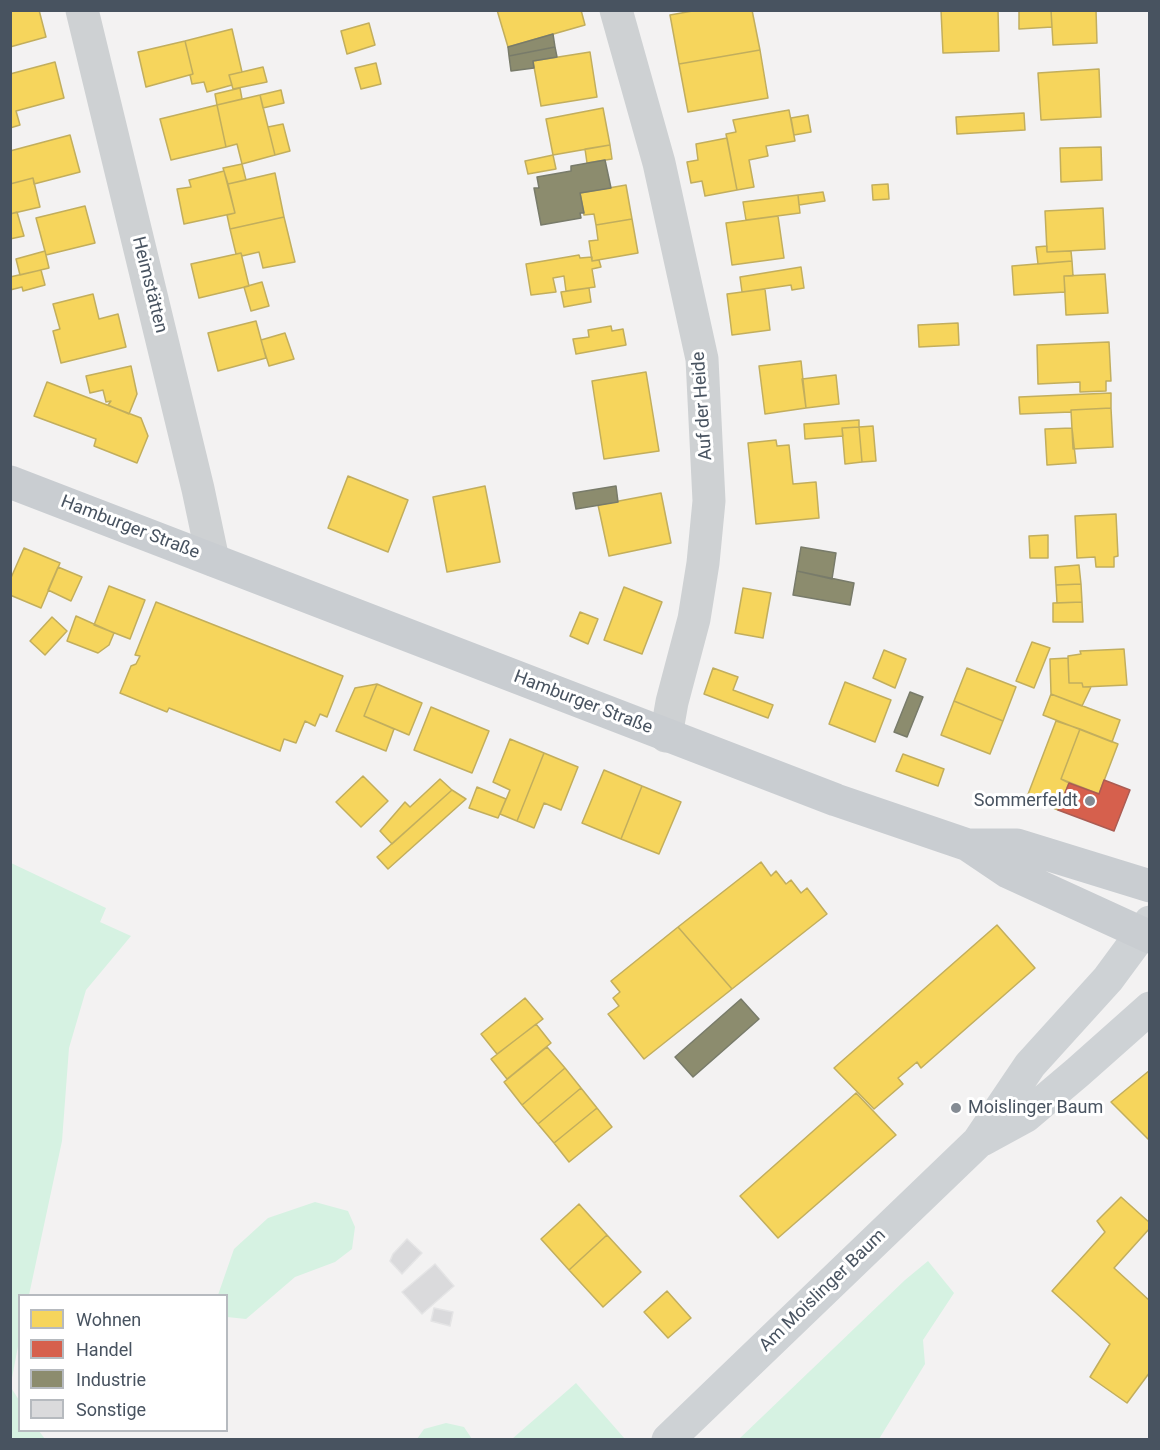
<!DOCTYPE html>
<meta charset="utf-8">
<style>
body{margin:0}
#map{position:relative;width:1160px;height:1450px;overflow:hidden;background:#f3f2f2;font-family:Roboto,sans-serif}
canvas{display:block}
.frame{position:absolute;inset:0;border:12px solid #485360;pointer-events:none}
.legend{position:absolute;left:18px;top:1294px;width:210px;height:138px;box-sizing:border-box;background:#fff;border:2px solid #b6babf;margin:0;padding:8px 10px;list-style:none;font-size:18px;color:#485360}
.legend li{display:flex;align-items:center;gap:12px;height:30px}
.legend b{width:30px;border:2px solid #b6babf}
</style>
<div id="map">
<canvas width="1160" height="1450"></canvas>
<div class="frame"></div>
<ul class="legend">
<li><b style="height:16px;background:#f6d55c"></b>Wohnen</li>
<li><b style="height:16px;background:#d6604d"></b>Handel</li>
<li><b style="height:16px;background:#8c8c6e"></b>Industrie</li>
<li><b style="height:16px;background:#dadadc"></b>Sonstige</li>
</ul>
</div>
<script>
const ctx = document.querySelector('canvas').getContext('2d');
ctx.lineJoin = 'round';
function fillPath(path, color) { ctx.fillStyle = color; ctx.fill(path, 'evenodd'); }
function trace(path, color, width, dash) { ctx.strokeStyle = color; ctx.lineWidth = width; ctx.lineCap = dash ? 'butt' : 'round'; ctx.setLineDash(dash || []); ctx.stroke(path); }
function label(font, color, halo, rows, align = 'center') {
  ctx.font = font + ' Roboto,sans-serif'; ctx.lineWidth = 6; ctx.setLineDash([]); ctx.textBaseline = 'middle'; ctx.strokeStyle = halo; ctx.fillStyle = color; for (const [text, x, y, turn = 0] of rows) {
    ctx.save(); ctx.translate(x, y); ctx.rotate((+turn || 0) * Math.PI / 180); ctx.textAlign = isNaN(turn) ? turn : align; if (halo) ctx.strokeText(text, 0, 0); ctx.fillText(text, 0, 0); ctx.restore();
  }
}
const green = new Path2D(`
 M11,863L106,908L100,922L131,936L86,990L69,1048L62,1141L29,1295L20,1296L19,1341L11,1383Z
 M315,1202L348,1211L355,1227L352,1249L335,1262L295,1277L246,1319L227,1317L226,1296L218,1295L234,1249L268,1218Z
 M928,1261L954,1293L923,1340L925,1364L879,1439H739L905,1280Z
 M576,1383L625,1439H512Z
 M10,1386L19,1400L20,1430L39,1431L45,1439H11Z
 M446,1423L464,1427L472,1439H417L424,1429Z`);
const homes = new Path2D(`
 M10,10H39L46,37L10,47Z
 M497,10H581L585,25L508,47Z
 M698,10H752L760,50L679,64L670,15Z
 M941,10H998L999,51L943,53Z
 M1019,10H1051L1052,27L1019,29Z
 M1051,10H1096L1097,43L1053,45Z
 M369,23L375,45L347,54L341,31Z
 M232,29L242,72L229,75L232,85L207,92L204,82L192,84L190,75L193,74L185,41Z
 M185,41L193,74L146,87L138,52Z
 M760,50L768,98L688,112L679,64Z
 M590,52L597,97L541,106L533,61Z
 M55,62L64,98L16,111L20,125L10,128V74Z
 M376,63L381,84L361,89L355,68Z
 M263,67L267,82L233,89L229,75Z
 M1099,69L1101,117L1041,120L1038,73Z
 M240,88L242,99L217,105L215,94Z
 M281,90L284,103L263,108L260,95Z
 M260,95L275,155L242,164L237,144L226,147L217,105Z
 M217,105L226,147L171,160L160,119Z
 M603,108L610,145L553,155L546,119Z
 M789,110L795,141L766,146L768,156L749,160L754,187L737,190L726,134L736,132L733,120Z
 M1024,113L1025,130L957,134L956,117Z
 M808,115L811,132L794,135L791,118Z
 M283,124L290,151L275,155L268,127Z
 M70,135L80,172L34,184L33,178L10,184V151Z
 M727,138L737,190L705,196L702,181L691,183L687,162L698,160L696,144Z
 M610,145L612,159L587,163L585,149Z
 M1101,147L1102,180L1061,182L1060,148Z
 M553,155L556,169L528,174L525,161Z
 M242,164L246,180L228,184L223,168Z
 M224,171L235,213L184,224L177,189L191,187L189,180Z
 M275,173L284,217L230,229L227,215L235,213L228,184Z
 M33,178L40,207L10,214V184Z
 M888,184L889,199L873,200L872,185Z
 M626,185L632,219L596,225L594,214L584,215L580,193Z
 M823,192L825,201L799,205L798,195Z
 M798,195L800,213L746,220L743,202Z
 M85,206L95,243L46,255L36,218Z
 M1103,208L1105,249L1047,252L1045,211Z
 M17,212L24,236L10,239V214Z
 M778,216L784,258L732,265L726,223Z
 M284,217L295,262L263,268L259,252L242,256L241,253L236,254L230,229Z
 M632,219L638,253L592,261L589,241L598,240L596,225Z
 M1047,246V252L1071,251L1072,261L1038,264L1036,247Z
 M45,251L49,268L20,275L16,259Z
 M241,253L249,286L199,298L191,264Z
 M579,255L580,258L592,257V261L599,260L601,267L592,269L595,287L566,291L564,276L553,278L556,292L531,295L526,264Z
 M1072,261L1073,276H1064L1065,292L1014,295L1012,266Z
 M801,267L804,288L792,290L791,285L742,292L740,277Z
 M41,270L45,285L23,291L22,287L10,290V277Z
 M1105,274L1108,313L1066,315L1064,276Z
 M262,282L269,306L251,311L244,287Z
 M589,288L591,302L564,307L561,292Z
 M765,289L770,330L732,335L727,294Z
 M93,294L99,319L118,314L126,347L61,363L53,331L60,329L53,304Z
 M256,321L266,358L218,371L208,333Z
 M958,323L959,345L919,347L918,325Z
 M611,326L612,331L623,329L626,345L576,354L573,339L589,337L588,330Z
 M285,333L294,359L269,366L261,340Z
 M1109,342L1111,381H1106V391L1080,392V382L1038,384L1037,345Z
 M801,361L806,408L765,414L759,366Z
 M131,366L137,394L129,414L108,405L111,401L106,402L103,390L90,393L86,376Z
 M646,372L659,451L604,459L592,381Z
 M836,375L839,404L806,408L802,379Z
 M47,382L141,418L148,436L137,463L94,446L96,439L34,416Z
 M1111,393V408L1071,410V412L1020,414L1019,397Z
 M1111,408L1113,447L1073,449L1071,410Z
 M859,420V427L842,428L843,436L805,439L804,424Z
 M873,426L876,461L862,462L859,427Z
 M859,427L862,462L845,464L842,428Z
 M1072,428L1076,463L1047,465L1045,429Z
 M776,440L777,446L789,445L793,484L816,482L819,518L756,524L748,443Z
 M348,476L408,500L388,552L328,528Z
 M485,486L500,562L447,572L433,497Z
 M661,493L671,543L609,556L598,505Z
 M1116,514L1118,556L1114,557V567H1096L1095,557L1077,558L1075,516Z
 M1048,535V558H1030L1029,536Z
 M24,548L60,563L41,608L10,595V580Z
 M1079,565L1081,584L1056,585L1055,567Z
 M58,567L82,577L71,601L48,590Z
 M1081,584L1082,602L1057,603L1056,585Z
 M109,586L145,600L130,639L94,625Z
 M624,587L662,602L642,654L604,640Z
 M743,588L771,593L763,638L735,633Z
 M156,602L343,676L327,717L320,714L315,726L305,721L296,743L284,739L280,751L169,708L167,712L120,693L131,666L136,664L140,656L135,655Z
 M1082,602L1083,622H1053V603Z
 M580,612L598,619L588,644L570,636Z
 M76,616L114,633L109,645L98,653L67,641Z
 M52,617L67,631L45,655L30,641Z
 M1032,642L1050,648L1034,688L1016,681Z
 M1124,649L1127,685L1083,687L1082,683H1069L1068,656L1081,654L1080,651Z
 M884,650L906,659L895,688L873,678Z
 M1068,658L1069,683H1082L1083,687H1091L1082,706L1051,694L1050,659Z
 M713,668L738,677L733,690L773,705L768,718L704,694Z
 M967,668L1016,687L1003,721L954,701Z
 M845,682L891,700L875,742L829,724Z
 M377,684L364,716L394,729L386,751L336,731L355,688Z
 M377,684L422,703L409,735L364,716Z
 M1051,694L1120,720L1112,742L1043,715Z
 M954,701L1003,721L990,754L941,735Z
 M431,707L489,731L472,773L414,750Z
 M1056,721L1080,729L1061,779L1069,783L1058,810L1027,797Z
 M1080,729L1118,744L1099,794L1061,779Z
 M510,739L544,753L517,821L500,814L510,790L493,782Z
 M544,753L578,767L561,810L544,803L534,828L517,821Z
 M903,754L944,769L938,786L896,771Z
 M604,770L642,786L621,839L582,823Z
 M363,776L388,801L361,827L336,802Z
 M440,779L452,790L392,844L380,831L405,802L410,807Z
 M642,786L681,802L659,854L621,839Z
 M477,787L506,799L498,818L469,808Z
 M452,790L466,799L388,869L377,857Z
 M761,862L771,876L776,871L786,884L791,880L801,893L807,888L827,914L732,989L678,927Z
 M997,925L1035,968L921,1068L917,1062L898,1078L903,1084L874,1109L834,1068Z
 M678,927L732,989L644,1059L608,1014L619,1006L613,998L620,992L611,981Z
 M525,998L543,1019L497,1054L481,1034Z
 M536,1024L551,1043L507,1079L491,1059Z
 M547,1047L565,1068L522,1105L504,1082Z
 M565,1068L581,1088L538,1124L522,1105Z
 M1150,1070V1141L1111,1102Z
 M581,1088L597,1108L554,1143L538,1124Z
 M856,1093L896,1135L778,1238L740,1196Z
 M597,1108L612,1127L569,1162L554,1143Z
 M1121,1197L1150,1223V1228L1114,1268L1150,1301V1372L1127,1403L1090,1377L1110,1344L1052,1291L1105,1232L1097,1221Z
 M579,1204L607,1235L569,1270L541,1239Z
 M607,1235L641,1272L603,1307L569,1270Z
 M667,1291L691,1318L668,1338L644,1312Z`);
const shops = new Path2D(`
 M1104,780L1130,790L1114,831L1058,810L1069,783L1099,794Z`);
const industry = new Path2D(`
 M553,34L555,47L509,56L508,47Z
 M555,47L557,57L533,61L534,68L511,71L509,56Z
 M605,160L611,188L580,193L584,213H580L581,218L541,225L534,188H539L537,177L571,171V166Z
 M616,486L618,502L576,509L573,493Z
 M801,547L836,553L832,579L797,571Z
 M797,571L854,583L850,605L793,595Z
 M910,692L923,697L907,737L894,732Z
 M741,999L759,1019L693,1077L675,1057Z`);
const building = new Path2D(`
 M407,1239L422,1253L402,1274L390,1261L393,1254Z
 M435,1264L454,1286L422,1314L402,1292Z
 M434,1308L453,1312L450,1326L431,1321Z`);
const street = new Path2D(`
 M82,10L198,489L213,560
 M616,10L659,163L702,359L709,501L703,563L694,619L672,702L666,736`);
const secondary = new Path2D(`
 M982,1140L1026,1116L1078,1072L1150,1008
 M668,1440L978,1142L1030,1065L1108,979L1150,922`);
const primary = new Path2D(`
 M10,482L836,800L968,845L1008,872L1150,937
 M968,845H1017L1150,886`);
const markers = [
 [1090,801,6,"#848b93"],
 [956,1108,6,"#848b93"]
];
const streetNames = [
 ["Heimstätten",149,285,76],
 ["Auf der Heide",703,406,-94],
 ["Hamburger Straße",130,528,21],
 ["Hamburger Straße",583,703,21],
 ["Am Moislinger Baum",823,1291,-44]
];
const poiNames = [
 ["Sommerfeldt",1078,801],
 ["Moislinger Baum",968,1108,"left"]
];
fillPath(green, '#d6f2e2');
fillPath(homes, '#f6d55c');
trace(homes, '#c2ae5d', 1.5);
fillPath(shops, '#d6604d');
trace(shops, '#ab5c53', 1.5);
fillPath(industry, '#8c8c6e');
trace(industry, '#787b6a', 1.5);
fillPath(building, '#dadadc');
trace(building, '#e4e4e5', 1.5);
trace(street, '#ced1d3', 33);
trace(secondary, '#ced2d5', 33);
trace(primary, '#c9cdd1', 33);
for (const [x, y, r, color] of markers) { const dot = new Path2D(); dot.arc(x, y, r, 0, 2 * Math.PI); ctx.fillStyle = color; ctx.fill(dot); trace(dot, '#fff', 2); }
label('18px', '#485360', '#fff', streetNames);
label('18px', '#485360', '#fff', poiNames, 'right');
</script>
